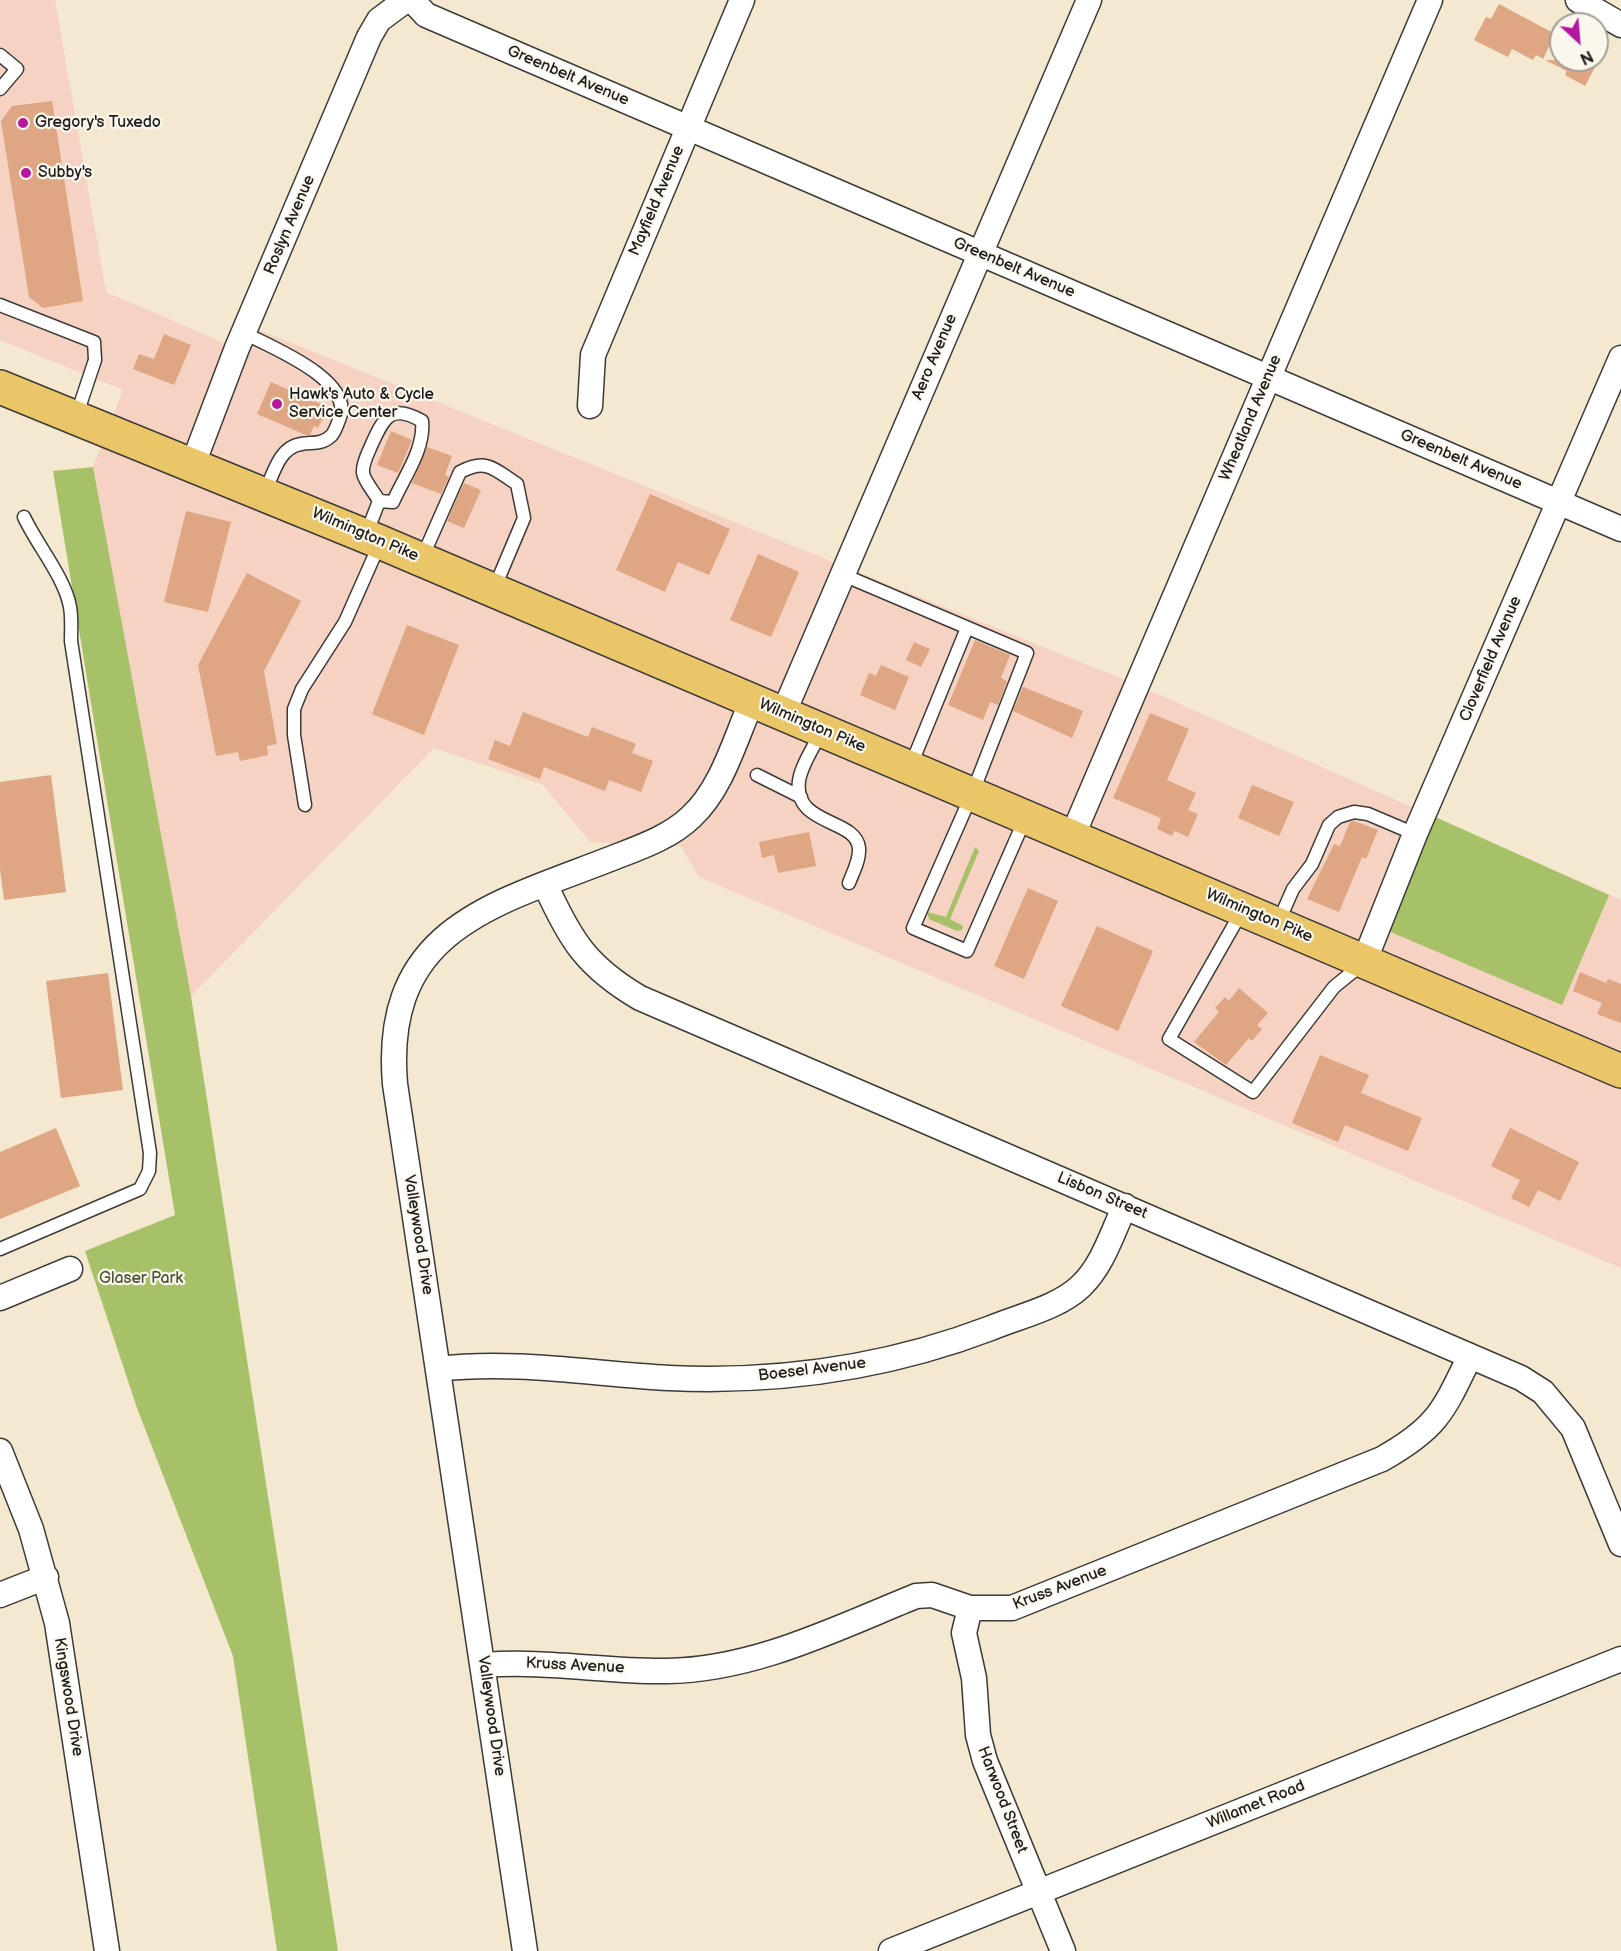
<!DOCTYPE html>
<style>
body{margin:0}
#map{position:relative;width:1621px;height:1951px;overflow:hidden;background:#f4e8d0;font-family:"Balsamiq Sans",sans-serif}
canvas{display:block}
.north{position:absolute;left:1549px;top:12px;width:60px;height:60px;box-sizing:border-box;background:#fbf7ec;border:2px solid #a29f99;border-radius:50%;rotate:154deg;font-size:16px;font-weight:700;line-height:24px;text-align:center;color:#1c1c1c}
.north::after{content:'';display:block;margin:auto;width:21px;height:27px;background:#b5179e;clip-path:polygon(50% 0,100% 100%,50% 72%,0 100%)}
</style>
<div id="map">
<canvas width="1621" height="1951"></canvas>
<div class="north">N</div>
</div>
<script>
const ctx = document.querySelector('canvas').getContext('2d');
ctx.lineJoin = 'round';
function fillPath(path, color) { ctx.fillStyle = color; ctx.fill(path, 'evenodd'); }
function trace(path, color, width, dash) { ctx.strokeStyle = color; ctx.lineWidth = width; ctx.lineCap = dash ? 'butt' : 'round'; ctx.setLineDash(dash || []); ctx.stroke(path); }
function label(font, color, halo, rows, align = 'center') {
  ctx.font = font + ' "Balsamiq Sans",sans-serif'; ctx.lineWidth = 4.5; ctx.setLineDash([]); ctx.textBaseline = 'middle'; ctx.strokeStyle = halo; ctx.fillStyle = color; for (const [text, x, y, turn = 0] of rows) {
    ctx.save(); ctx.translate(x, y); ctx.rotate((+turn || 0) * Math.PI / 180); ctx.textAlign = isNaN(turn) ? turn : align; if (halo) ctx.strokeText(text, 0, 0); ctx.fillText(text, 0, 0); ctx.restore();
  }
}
const built = new Path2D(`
 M0,0H55L106,292L236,348L247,325L1137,685L1621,900V1268L699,877L681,846L590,842L543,785L434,748L191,996L93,467L123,390L0,340Z`);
const green = new Path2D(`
 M93,467L191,996L338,1951H277L233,1656L137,1408L85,1251L175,1215L53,471Z
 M1433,816L1609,895L1562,1005L1386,930Z
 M975,847L979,851L950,919L963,926L962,930L957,931L929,919L927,912L946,917Z`);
const building = new Path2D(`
 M1499,4L1555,34L1543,59L1536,55L1533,60L1512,49L1508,57L1474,40L1486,17L1491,19Z
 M1545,60H1587L1596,65L1585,86L1565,75L1567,71Z
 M52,101L83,301L43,308L29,297L1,121L12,106Z
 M164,334L191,345L174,385L133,369L139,354L154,359Z
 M271,382L328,407L318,428L314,426L310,435H306L257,414Z
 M391,431L412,440L398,473L377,465Z
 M427,447L452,456L445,475L449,477L441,494L412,483Z
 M464,483L481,490L464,528L447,521Z
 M650,494L730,529L709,575L678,562L665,592L616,570Z
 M186,511L231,522L208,612L164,602Z
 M758,554L799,572L771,637L730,620Z
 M247,573L301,601L264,671L277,744L267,746L268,755L240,761L238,752L216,756L198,665Z
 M407,625L459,645L424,735L372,714Z
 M975,640L1010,655L1001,678L1007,681L998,705L990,702L983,720L948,705Z
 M914,642L930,649L921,667L906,660Z
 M881,665L909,677L895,710L860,695L869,673L876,676Z
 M1023,687L1083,711L1072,738L1013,711Z
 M523,712L588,737L592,727L636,744L632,753L653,761L641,792L609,780L605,791L544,767L540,779L488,759L495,740L510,746Z
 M1150,713L1189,729L1167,780L1196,793L1188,810L1198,814L1188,837L1175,831L1172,836L1157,829L1161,818L1113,798Z
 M51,775L66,892L4,900L0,869V782Z
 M1252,785L1294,802L1279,836L1238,818Z
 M1354,821L1378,830L1366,859L1362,857L1339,912L1307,899L1334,844L1340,846L1350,822Z
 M809,832L816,866L778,873L774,855L762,858L759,842Z
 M1028,888L1058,901L1024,979L994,966Z
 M1097,926L1153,951L1118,1031L1061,1006Z
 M1580,972L1606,983L1608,979L1621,984V1023L1597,1014L1602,1003L1573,991Z
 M108,973L123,1090L61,1098L46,981Z
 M1239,988L1268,1013L1257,1025L1262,1029L1252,1041L1249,1038L1226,1065L1194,1042L1219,1012L1215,1008L1225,997L1229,1001Z
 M1320,1055L1369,1075L1361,1093L1422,1118L1408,1151L1345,1125L1338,1142L1292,1123Z
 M56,1128L80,1186L0,1219V1152Z
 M1510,1128L1579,1162L1560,1201L1538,1190L1529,1207L1511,1198L1520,1180L1491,1166Z`);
const service = new Path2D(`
 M0,55L17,69L0,89
 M0,305L94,342L95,360L76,417
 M244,333C271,347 357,381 339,420C337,425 335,432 331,436C321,445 313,442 301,444C279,447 273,475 265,492
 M366,535L379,501C375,493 364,481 363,473C362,464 368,453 371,446C384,417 391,403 422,421C425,449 404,477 393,502L379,501
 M422,558L460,472C487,458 494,469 517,484L524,518L494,589
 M841,574L1027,653L972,794L913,928L967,951L1025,819
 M821,731C815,746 801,765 799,781C793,826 856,818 859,848C860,860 853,872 849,883
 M911,765L967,628
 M757,775L801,797
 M305,805L294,735V709L302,689L345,622L380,543
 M1242,911L1169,1039L1253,1092L1334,987L1361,965
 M1278,923L1293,889L1312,864L1329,825L1338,817L1354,812L1368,814L1415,834
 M0,1249L140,1189L149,1171L150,1153L71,641C71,630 72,617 70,607C65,578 37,545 24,517`);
const minor = new Path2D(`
 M412,0L426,15L1621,529
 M1578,0L1621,25
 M590,406L593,355L742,0
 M193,464L237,348L369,37L379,20L406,0
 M783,714L1089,0
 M1072,837L1430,0
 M545,884C570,940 587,967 640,998L1521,1378L1543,1392L1573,1428L1621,1544
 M1364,962L1415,834L1621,358
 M0,1298L70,1269
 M438,1369C515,1360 592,1374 669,1378C779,1383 889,1367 991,1328C1020,1316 1058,1308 1081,1286C1103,1265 1112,1233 1125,1206
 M0,1451L31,1529L57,1623L107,1951
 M0,1595L46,1577
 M970,1608L964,1633L974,1678L978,1735L985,1761L1063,1951
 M484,1665C546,1660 606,1672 667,1671C754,1670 837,1628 916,1596L932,1595L970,1608H1012L1382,1459C1437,1428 1443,1412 1470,1356
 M525,1951L395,1084C382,929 492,905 610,859C638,848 669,838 691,817C722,789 735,739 752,701
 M891,1951L1621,1659`);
const primary = new Path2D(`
 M0,387L380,542L1621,1071`);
const markers = [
 [23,123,6,"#b5179e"],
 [26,173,6,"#b5179e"],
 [277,404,6,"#b5179e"]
];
const streetNames = [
 ["Greenbelt Avenue",568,76,23],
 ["Mayfield Avenue",657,201,-67],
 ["Roslyn Avenue",290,225,-67],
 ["Greenbelt Avenue",1014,268,23],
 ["Aero Avenue",935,357,-67],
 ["Wheatland Avenue",1251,418,-67],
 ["Greenbelt Avenue",1461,460,23],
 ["Wilmington Pike",365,535,23],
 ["Cloverfield Avenue",1491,659,-67],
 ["Wilmington Pike",812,726,23],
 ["Wilmington Pike",1259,916,23],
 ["Lisbon Street",1102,1196,23],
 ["Valleywood Drive",418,1235,81],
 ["Boesel Avenue",812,1370,-7],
 ["Kruss Avenue",1060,1588,-21],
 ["Kruss Avenue",575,1666,3],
 ["Kingswood Drive",68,1697,81],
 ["Valleywood Drive",491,1716,82],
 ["Harwood Street",1002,1800,69],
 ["Willamet Road",1256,1805,-22]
];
const poiNames = [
 ["Gregory's Tuxedo",35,123],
 ["Subby's",38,173],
 ["Hawk's Auto & Cycle",289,395],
 ["Service Center",289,413]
];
const parkNames = [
 ["Glaser Park",141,1279]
];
fillPath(built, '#f5d2c2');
fillPath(green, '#a6c168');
fillPath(building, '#dea683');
trace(service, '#3c3b37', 15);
trace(minor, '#3c3b37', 27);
trace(primary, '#3c3b37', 36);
trace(service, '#fff', 12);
trace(minor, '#fff', 24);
trace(primary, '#ebc669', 33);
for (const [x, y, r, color] of markers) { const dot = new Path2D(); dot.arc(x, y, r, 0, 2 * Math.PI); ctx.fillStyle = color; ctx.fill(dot); trace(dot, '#fbf7ec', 2); }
label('16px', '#1c1c1c', '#fbf7ec', streetNames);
label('16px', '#1c1c1c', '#fbf7ec', poiNames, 'left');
label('16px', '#4c5637', '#fbf7ec', parkNames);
</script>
